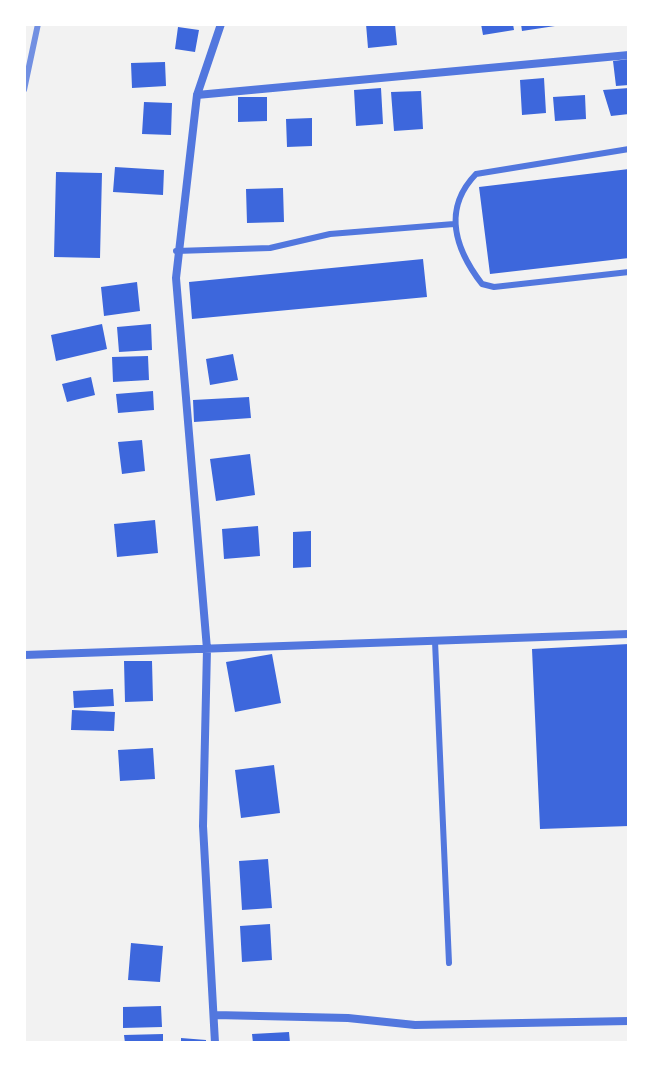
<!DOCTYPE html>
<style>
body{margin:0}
#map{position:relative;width:653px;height:1067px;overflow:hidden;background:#f2f2f2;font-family:"Asap Condensed",sans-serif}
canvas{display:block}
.frame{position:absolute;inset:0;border:26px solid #fff;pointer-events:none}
</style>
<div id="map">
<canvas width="653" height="1067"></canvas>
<div class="frame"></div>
</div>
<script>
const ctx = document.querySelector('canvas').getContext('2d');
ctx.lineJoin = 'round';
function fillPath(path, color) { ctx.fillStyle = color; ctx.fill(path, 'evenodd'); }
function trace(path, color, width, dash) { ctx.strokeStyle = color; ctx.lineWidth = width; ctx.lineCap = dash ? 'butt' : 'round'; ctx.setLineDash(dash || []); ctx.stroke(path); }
const building = new Path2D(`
 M366,24H395L397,45L368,48Z
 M481,24H513L514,30L483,35Z
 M521,24H555V26L522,31Z
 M178,27L199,30L195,52L175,49Z
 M629,59V85L616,86L613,61Z
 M165,62L166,86L132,88L131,63Z
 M544,78L546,113L522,115L520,80Z
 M381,88L383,124L356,126L354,90Z
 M629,88V114L611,116L603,90Z
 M421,91L423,129L394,131L391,92Z
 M585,95L586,119L555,121L553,97Z
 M238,97H267V121L238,122Z
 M144,102L172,103L171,135L142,134Z
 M312,118V146L287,147L286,119Z
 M115,167L164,170L163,195L113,192Z
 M629,169V258L490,274L479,187Z
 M56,172L102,173L100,258L54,257Z
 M283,188L284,222L247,223L246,189Z
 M423,259L427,297L192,319L189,282Z
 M137,282L140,311L104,316L101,287Z
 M102,324L107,349L56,361L51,335Z
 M151,324L152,350L119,352L117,327Z
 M233,354L238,380L210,385L206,359Z
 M148,356L149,380L113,382L112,357Z
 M91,377L95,395L67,402L62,384Z
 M153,391L154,410L118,413L116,394Z
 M249,397L251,418L194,422L193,400Z
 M142,440L145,471L122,474L118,442Z
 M250,454L255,495L216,501L210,459Z
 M155,520L158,553L117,557L114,524Z
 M258,526L260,556L224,559L222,529Z
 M311,531V567L293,568V532Z
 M629,644V826L540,829L532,649Z
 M272,654L281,703L235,712L226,662Z
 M124,661H152L153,701L125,702Z
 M113,689L114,706L74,708L73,691Z
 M72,710L115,712L114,731L71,730Z
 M153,748L155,779L120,781L118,750Z
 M274,765L280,813L241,818L235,770Z
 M268,859L272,908L242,910L239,861Z
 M270,924L272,960L242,962L240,926Z
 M131,943L163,946L160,982L128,980Z
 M161,1006L162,1027L123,1028V1007Z
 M289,1032L290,1043H253L252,1034Z
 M163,1034V1043H125L124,1035Z
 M181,1038L206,1040V1043H181Z`);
const service = new Path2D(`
 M629,149L476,174C442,209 455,249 482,284L494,287L629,272
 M176,251L270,248L330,234L454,224
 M435,641L449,963`);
const minor = new Path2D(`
 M197,95L629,55
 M24,655L629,634
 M215,1015L348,1018L415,1025L629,1021
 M215,1043L203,826L207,649L176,278L197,95L221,24`);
const rail = new Path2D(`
 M24,90L38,24`);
fillPath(building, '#3d67dc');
trace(service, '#5277de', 6);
trace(minor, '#5277de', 8);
trace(rail, '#7290e2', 6);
</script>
